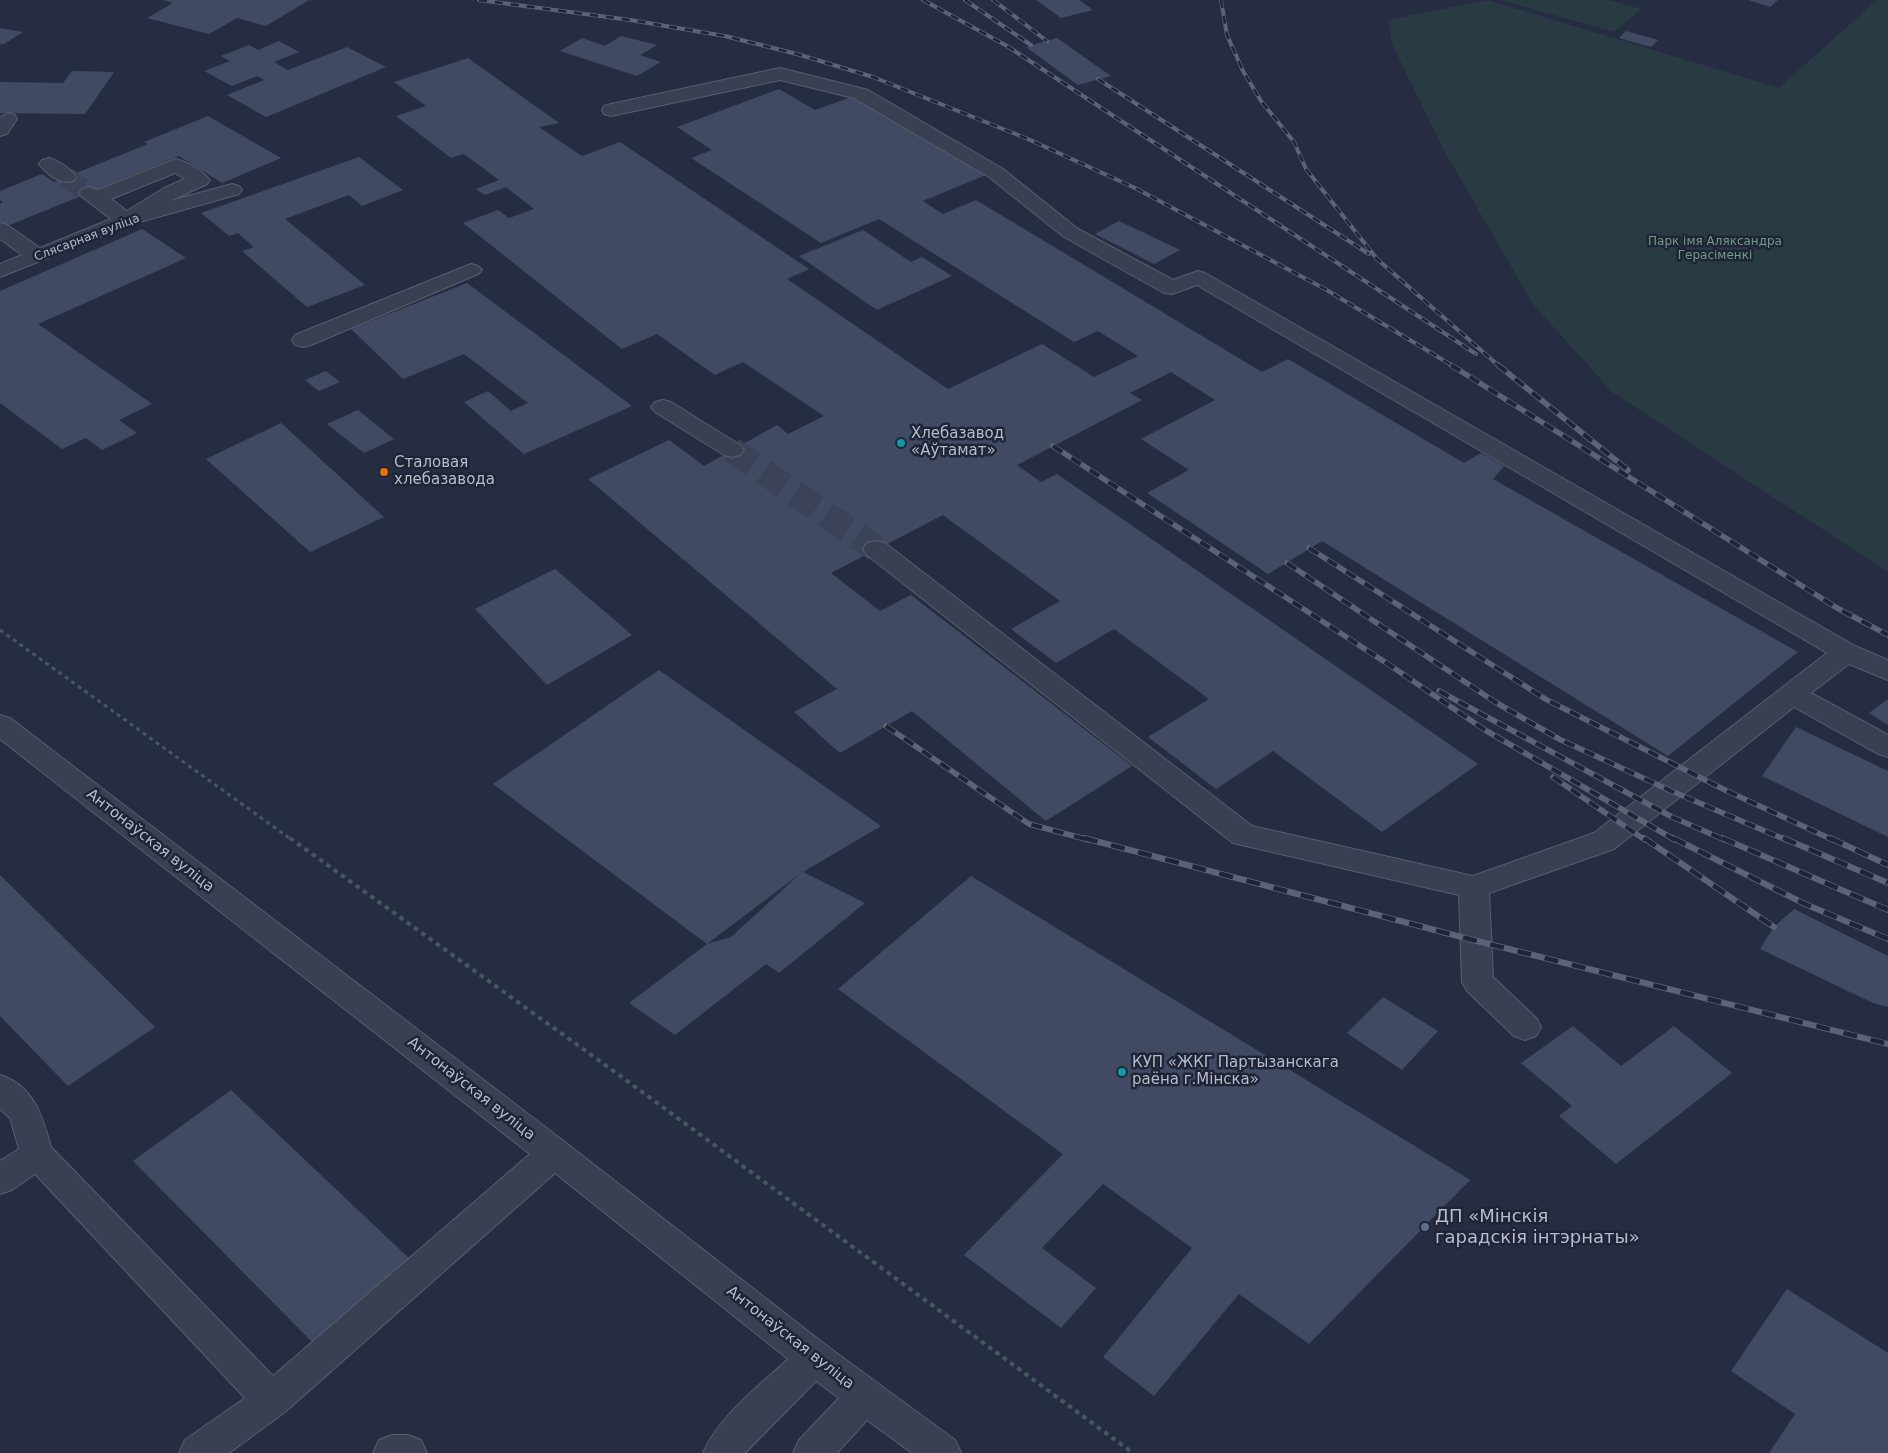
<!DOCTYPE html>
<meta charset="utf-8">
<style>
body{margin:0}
canvas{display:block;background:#262d42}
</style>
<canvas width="1888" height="1453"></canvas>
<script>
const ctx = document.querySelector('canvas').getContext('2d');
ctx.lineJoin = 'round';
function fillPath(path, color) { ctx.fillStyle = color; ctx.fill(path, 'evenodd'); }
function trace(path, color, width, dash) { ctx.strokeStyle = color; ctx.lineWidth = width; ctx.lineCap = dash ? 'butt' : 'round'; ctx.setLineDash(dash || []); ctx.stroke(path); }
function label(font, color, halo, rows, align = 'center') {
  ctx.font = font + ' "DejaVu Sans",sans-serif'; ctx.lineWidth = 5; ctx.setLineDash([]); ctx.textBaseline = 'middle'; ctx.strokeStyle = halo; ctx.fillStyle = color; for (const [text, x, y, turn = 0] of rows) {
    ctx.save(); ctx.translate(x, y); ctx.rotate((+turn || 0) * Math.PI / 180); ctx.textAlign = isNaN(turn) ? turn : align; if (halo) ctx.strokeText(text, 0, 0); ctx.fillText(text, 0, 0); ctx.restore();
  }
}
const green = new Path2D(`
 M1487,0L1779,88L1877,0H1888V572L1612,392L1533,304L1446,154L1393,46L1388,20Z
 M1501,0H1608L1641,9L1614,32Z`);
const building = new Path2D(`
 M163,0H309L266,26L237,18L209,34L147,18L173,3Z
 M1036,0H1079L1093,10L1061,18Z
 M1748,0H1778L1770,7Z
 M0,28L23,32L4,44H0Z
 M1626,31L1658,40L1651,47L1619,38Z
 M621,36L657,45L640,55L661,62L637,76L560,51L582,38L605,46Z
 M1057,38L1111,76L1078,85L1026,47Z
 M279,41L299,52L274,62L288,70L347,47L386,67L266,117L227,95L264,80L257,76L232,86L204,71L230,61L221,56L249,45L258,50Z
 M468,58L559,123L539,127L582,156L620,142L809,269L787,279L948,389L1042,344L1094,377L1138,356L1098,331L1074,342L879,219L821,243L691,158L712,150L677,127L779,89L815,110L854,96L988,174L923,201L943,214L976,200L1262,372L1288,359L1464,463L1481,453L1504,466L1493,479L1798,652L1668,756L1322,541L1268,574L1147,493L1189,470L1141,439L1215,400L1171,372L1130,393L1142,400L1017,465L1041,482L1057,474L1478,764L1382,832L1273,751L1216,789L1148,737L1209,699L1114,629L1056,663L1011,629L1060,601L943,515L831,573L880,611L911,595L1132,766L1046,821L912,711L840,753L794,712L837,689L588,479L669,440L704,466L777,425L788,434L824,416L743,362L715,375L657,334L622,349L463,223L498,210L509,218L534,209L506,187L485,195L476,189L499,180L464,154L451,158L396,116L426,106L394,82Z
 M72,71L114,72L85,114L0,113V82L63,83Z
 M208,116L281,158L222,183L179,156L0,229V204L3,202L0,200V191L42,174L54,182L148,144L144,142Z
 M359,157L403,190L362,206L349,195L285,219L365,285L307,307L242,251L254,247L238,233L229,236L201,213Z
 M1119,221L1180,250L1154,264L1095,234Z
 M142,229L186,258L38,324L152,404L119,420L137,433L102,450L86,438L62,449L0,403V291Z
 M863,230L911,262L922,257L952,276L877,310L799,256Z
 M467,283L632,406L524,454L464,402L488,391L511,411L528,403L464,354L403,379L351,329Z
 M326,371L340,382L319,391L305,380Z
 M358,410L394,439L364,453L327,424Z
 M281,423L384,517L310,552L206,459Z
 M555,569L632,635L547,685L475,609Z
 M659,670L881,826L803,872L865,903L779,973L766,964L675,1035L629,1003L707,944L493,784ZM801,873L731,937L707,944Z
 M1888,699V725L1869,713Z
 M1796,727L1888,771V837L1762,776Z
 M0,875L155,1027L68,1086L0,1016Z
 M971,876L1454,1170L1470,1180L1309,1344L1239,1294L1154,1396L1103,1357L1192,1248L1103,1184L1042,1248L1096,1288L1061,1328L964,1255L1063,1154L838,989Z
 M1794,909L1888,956V1007L1873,1003L1760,949L1774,927Z
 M1383,997L1438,1031L1402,1070L1347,1033Z
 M1573,1026L1621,1066L1674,1026L1732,1073L1616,1164L1559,1116L1572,1106L1521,1063Z
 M231,1090L413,1262L314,1344L133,1161Z
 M1787,1289L1888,1353V1453H1769L1795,1414L1731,1371Z`);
const minorTunnelFar1 = new Path2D(`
 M66,177L89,193`);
const minorTunnel = new Path2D(`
 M732,450L876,549`);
const pathFar1 = new Path2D(`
 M0,630L292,840`);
const path = new Path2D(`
 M290,838L615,1072L1133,1453`);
const minor = new Path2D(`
 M780,68L868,90L1003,169L1078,229L1173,280L1198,271L1205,273L1855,646L1888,660V680L1849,664L1811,693L1888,735V757L1878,754L1794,707L1614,849L1489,893L1493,977L1536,1018L1541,1027L1536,1036L1525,1040L1514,1036L1467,991L1462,982L1459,895L1233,843L867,555L863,549L867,543L876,541L885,543L1252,826L1473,876L1594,833L1827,653L1197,285L1172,294L1164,293L1064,237L989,177L854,98L780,80L611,116L604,114L602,110L604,106L611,104Z
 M8,113L15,115L17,119L7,134L0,136V117Z
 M49,158C59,161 70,168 76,177L73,181C60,184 47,175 39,164L42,160Z
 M176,159C187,162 203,171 210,180L207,184L170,201L232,184L239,186L242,190L239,194L133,224L0,277V264L22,255L0,239V223L7,225L40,248L111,219L82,197L79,193L82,189L89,187L98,190ZM175,173L185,179L164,188L127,211L111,199Z
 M471,264L478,266L482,270L478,274L311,345L303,347L295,345L292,340L295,335Z
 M663,400L671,402L740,445L744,450L740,455L732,457L724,455L655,412L651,407L655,402Z
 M0,715L10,718L566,1143L827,1346L955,1440L961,1453H912L867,1420L837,1453H793L799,1440L839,1398L816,1381L745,1453H703C720,1415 758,1387 788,1359L555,1173L285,1412L229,1453H179L185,1440L245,1398L35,1174L12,1190L0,1194V1161L19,1149L10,1118L0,1109V1075C34,1086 42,1115 51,1147L273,1376L530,1154L0,739Z
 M392,1435H408L421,1440L427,1453H373L379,1440Z`);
const railFar2 = new Path2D(`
 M479,0L630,20L725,36L797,54L873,77L1028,139L1135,188L1325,289L1453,366
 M923,0L1007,46L1476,354
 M965,0L1031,45
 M993,0L1047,41
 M1221,0L1227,35L1243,71L1261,101L1294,142L1306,169L1377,259L1499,366
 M1098,79L1369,254`);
const railFar1 = new Path2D(`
 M1451,365L1837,608L1888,635
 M1498,365L1628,470
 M1053,446L1388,664L1485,730L1675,840
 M1309,548L1547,700L1725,790L1833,840
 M1287,563L1495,702L1559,739L1669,790L1786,840
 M1439,691L1672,817L1725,840
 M886,726L1029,824L1089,840
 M1553,777L1645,840`);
const rail = new Path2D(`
 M1084,838L1469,939L1888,1044
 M1644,838L1774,927
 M1673,838L1805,904L1888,939
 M1722,838L1888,910
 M1783,838L1888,883
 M1830,838L1888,865`);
const markers = [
 [901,443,5,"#0f9aa8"],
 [384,472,5,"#e8710a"],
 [1122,1072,5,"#0f9aa8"],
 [1425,1227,5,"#5c6f8a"]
];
const farStreetnames = [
 ["Слясарная вуліца",87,238,-21]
];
const farParknames = [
 ["Парк імя Аляксандра",1715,242],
 ["Герасіменкі",1715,256]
];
const poiNames = [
 ["Хлебазавод",911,434],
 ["«Аўтамат»",911,451],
 ["Сталовая",394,463],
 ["хлебазавода",394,480],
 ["КУП «ЖКГ Партызанскага",1132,1063],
 ["раёна г.Мінска»",1132,1080]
];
const streetNames = [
 ["Антонаўская вуліца",150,841,38],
 ["Антонаўская вуліца",471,1089,38],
 ["Антонаўская вуліца",790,1338,38]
];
const nearPoinames = [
 ["ДП «Мінскія",1435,1217],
 ["гарадскія інтэрнаты»",1435,1238]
];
fillPath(green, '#283b43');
fillPath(building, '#424962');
trace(minorTunnelFar1, '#3c4257', 20, [20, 10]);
trace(minorTunnel, '#3c4257', 26, [26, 12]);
trace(minor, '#585d6f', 2);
trace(pathFar1, '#46585f', 3, [4, 4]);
trace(path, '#46585f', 4, [4.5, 4.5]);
fillPath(minor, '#3a3f51');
trace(railFar2, '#5c6378', 4);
trace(railFar1, '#5c6378', 5.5);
trace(rail, '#5c6378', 6);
trace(railFar2, '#1f2437', 2.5, [8]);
trace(railFar1, '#1f2437', 4, [11]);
trace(rail, '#1f2437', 4.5, [14]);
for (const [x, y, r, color] of markers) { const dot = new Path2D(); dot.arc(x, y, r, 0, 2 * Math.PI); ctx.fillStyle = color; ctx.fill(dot); trace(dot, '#1f2437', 2); }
label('12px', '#b7bbcb', '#1f2437', farStreetnames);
label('12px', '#6e9d81', '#1f2437', farParknames);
label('15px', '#b7bbcb', '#1f2437', poiNames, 'left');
label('15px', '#b7bbcb', '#1f2437', streetNames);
label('18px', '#b7bbcb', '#1f2437', nearPoinames, 'left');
</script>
